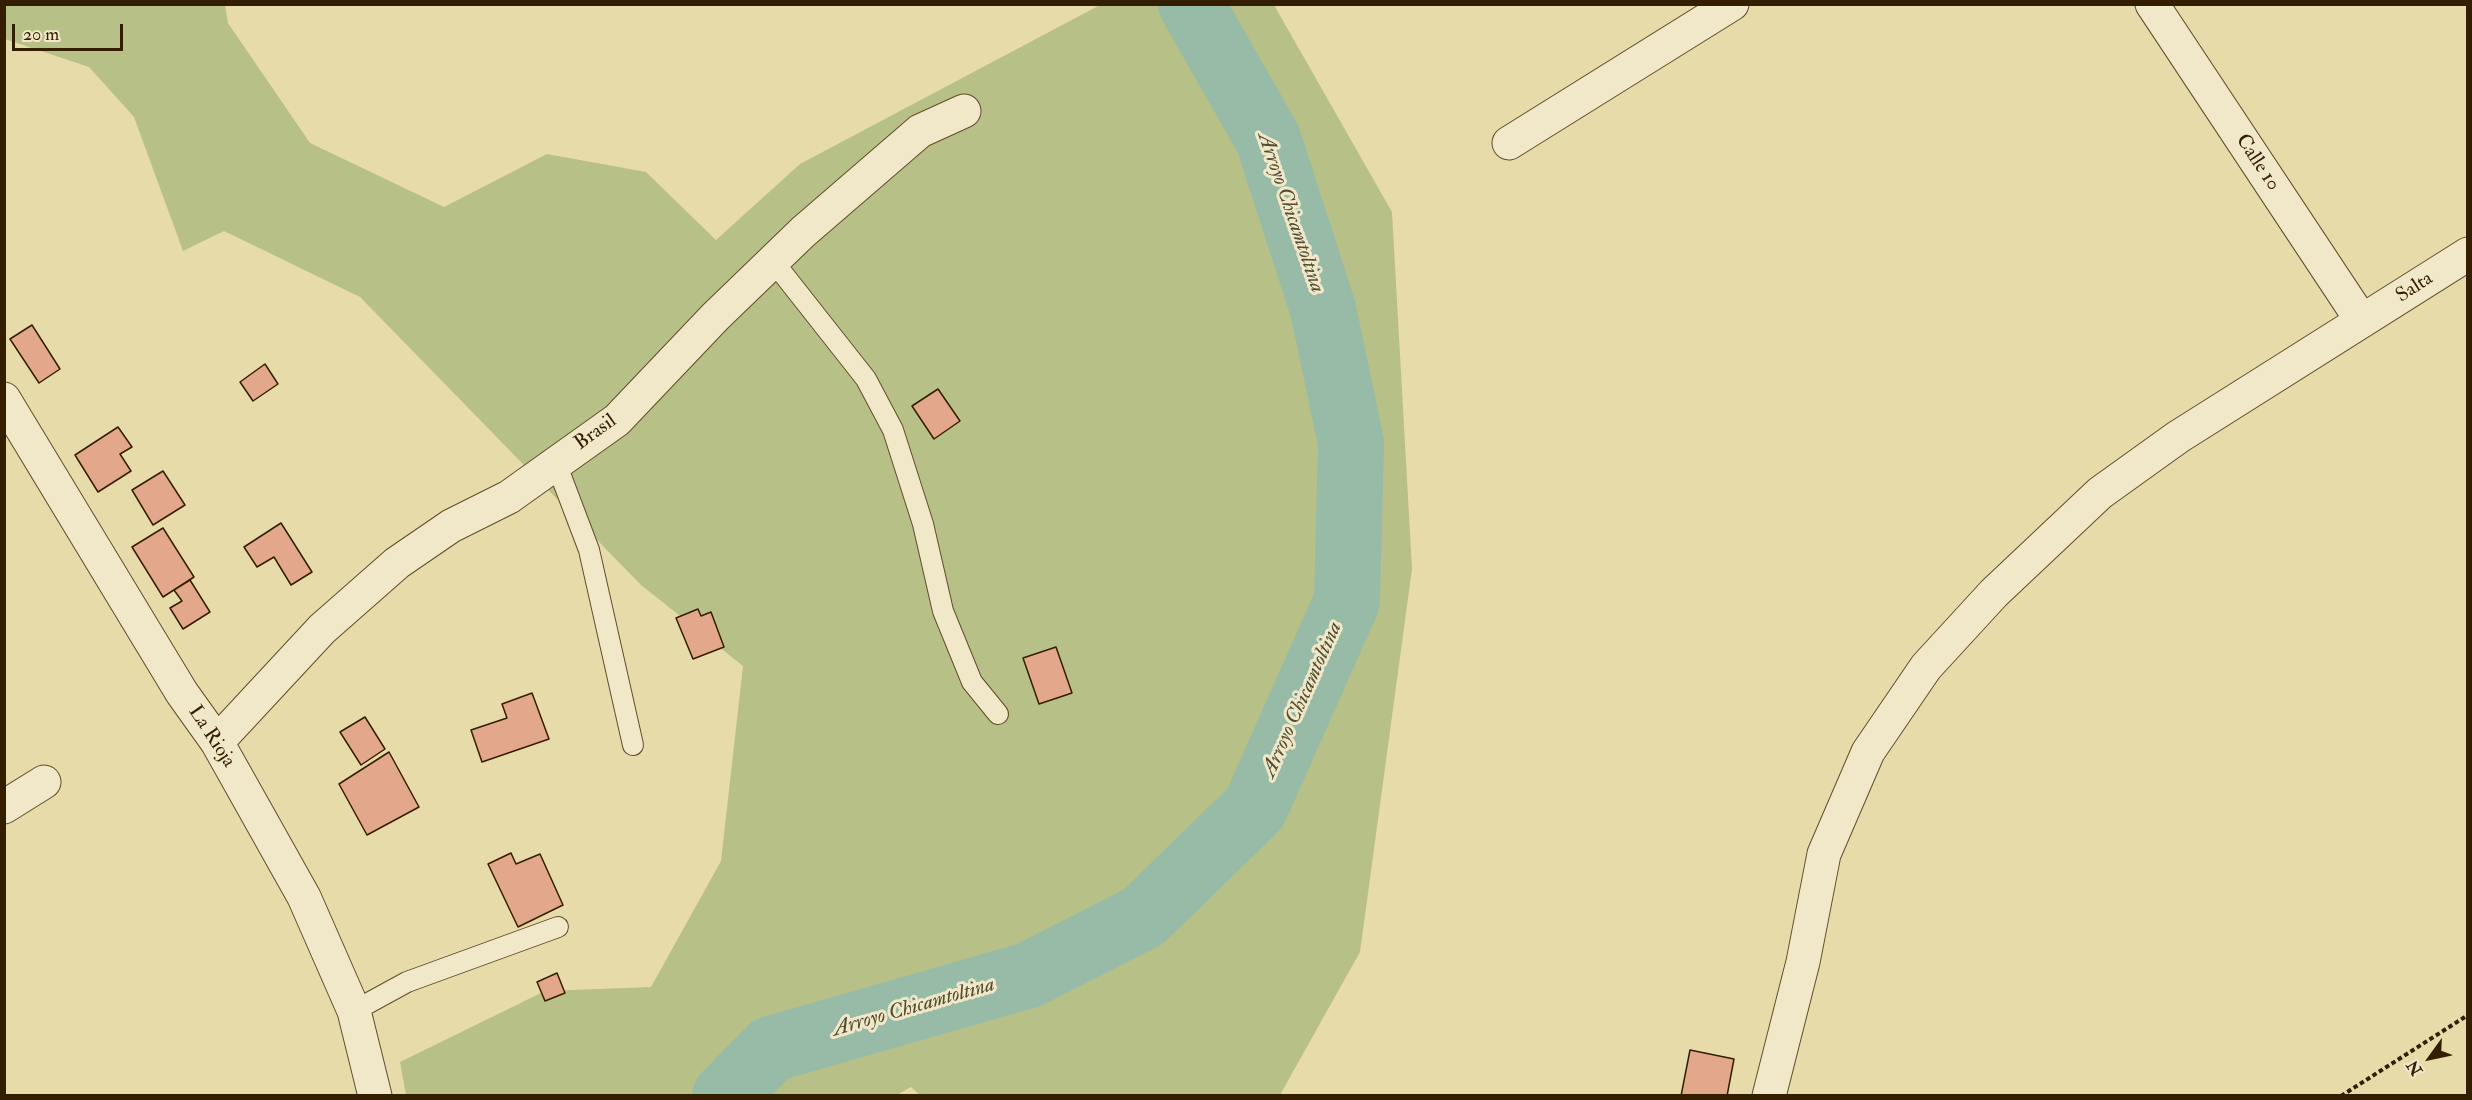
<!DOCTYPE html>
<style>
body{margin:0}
#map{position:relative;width:2472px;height:1100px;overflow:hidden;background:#e8dbaa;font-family:"IM FELL Double Pica",serif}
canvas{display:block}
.frame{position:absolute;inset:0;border:6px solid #341e00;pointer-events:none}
.north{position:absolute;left:2400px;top:1028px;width:60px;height:60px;-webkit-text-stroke:4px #f0e8c8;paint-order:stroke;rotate:237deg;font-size:16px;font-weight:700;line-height:24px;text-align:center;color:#341e00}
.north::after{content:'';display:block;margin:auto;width:21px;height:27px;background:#341e00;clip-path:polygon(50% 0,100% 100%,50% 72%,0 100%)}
.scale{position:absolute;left:12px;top:24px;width:111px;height:27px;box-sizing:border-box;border:3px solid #341e00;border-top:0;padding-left:8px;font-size:18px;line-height:21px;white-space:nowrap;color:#341e00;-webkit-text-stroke:4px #f0e8c8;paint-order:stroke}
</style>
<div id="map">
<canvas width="2472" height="1100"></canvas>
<div class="frame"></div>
<div class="north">N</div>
<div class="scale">20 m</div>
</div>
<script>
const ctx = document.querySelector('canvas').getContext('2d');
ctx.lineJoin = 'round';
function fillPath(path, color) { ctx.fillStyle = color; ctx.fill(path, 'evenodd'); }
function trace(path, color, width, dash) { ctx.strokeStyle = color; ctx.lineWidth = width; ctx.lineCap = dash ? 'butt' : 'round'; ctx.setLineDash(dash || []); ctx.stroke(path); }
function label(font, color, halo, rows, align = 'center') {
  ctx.font = font + ' "IM FELL Double Pica",serif'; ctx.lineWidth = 6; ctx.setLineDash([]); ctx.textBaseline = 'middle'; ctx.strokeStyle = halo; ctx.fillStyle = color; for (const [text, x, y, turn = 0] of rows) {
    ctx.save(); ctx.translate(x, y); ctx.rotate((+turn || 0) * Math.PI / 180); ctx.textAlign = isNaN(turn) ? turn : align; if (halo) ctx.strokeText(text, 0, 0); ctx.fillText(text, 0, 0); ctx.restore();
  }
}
const green = new Path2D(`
 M5,5H225L228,23L310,143L444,207L547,154L646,172L716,240L800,164L1100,5H1274L1392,212L1412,569L1360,952L1280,1095L921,1096L911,1087L895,1096L406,1095L400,1062L545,991L651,987L721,861L743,666L641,585L360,297L224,231L183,251L134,117L89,67L5,39Z`);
const river = new Path2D(`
 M725,1096L771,1049L1029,975L1143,917L1255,808L1347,601L1351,443L1323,309L1268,139L1191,4`);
const building = new Path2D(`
 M32,325L60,369L39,383L10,339Z
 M265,364L278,384L253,401L240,382Z
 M938,389L960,421L934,439L912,406Z
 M118,427L132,447L120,454L131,471L98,492L75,455Z
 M163,471L185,505L153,525L132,490Z
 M281,523L312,572L291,585L274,557L257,567L244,547Z
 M163,528L194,577L163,597L132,547Z
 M190,580L210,612L183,629L170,608L182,601L174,590Z
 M698,609L701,616L711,612L724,647L693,659L676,618Z
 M1056,647L1072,693L1039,704L1023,658Z
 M532,693L549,739L482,762L471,730L507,718L502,704Z
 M365,717L385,749L361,765L340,732Z
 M389,752L419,807L367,835L339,784Z
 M511,853L516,864L540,854L563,905L518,927L488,864Z
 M557,973L565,993L545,1001L537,982Z
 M1690,1050L1734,1059L1727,1096H1681Z`);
const path = new Path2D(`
 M2341,1096L2468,1015`);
const lane = new Path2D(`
 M773,261L866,379L893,430L923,524L943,611L972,682L998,714
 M556,463L589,550L633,745
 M354,1011L407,982L558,927`);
const street = new Path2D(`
 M2152,4L2362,321
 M1509,143L1732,4
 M4,399L182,693L217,742L304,897L354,1011L375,1096
 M217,742L322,629L397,563L451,526L509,497L617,420L715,317L803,232L920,131L964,111
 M4,807L44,782
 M1769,1096L1803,962L1824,854L1868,752L1926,667L1994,593L2100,493L2178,437L2468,254`);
const streetNames = [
 ["Calle 10",2257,163,56],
 ["Salta",2415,288,-33],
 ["Brasil",596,433,-36],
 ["La Rioja",211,737,57]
];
const waterNames = [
 ["Arroyo Chicamtoltina",1290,213,71],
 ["Arroyo Chicamtoltina",1303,700,-66],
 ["Arroyo Chicamtoltina",914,1008,-16]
];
fillPath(green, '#b7c087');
trace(river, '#97bba7', 66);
fillPath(building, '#e3a88c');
trace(building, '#341e00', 1.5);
trace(lane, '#614d2a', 22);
trace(street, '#614d2a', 35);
trace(path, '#341e00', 4, [4.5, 3]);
trace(lane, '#f0e8c8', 20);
trace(street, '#f0e8c8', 33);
label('20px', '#341e00', '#f0e8c8', streetNames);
label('italic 21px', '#524d32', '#f0e8c8', waterNames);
</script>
